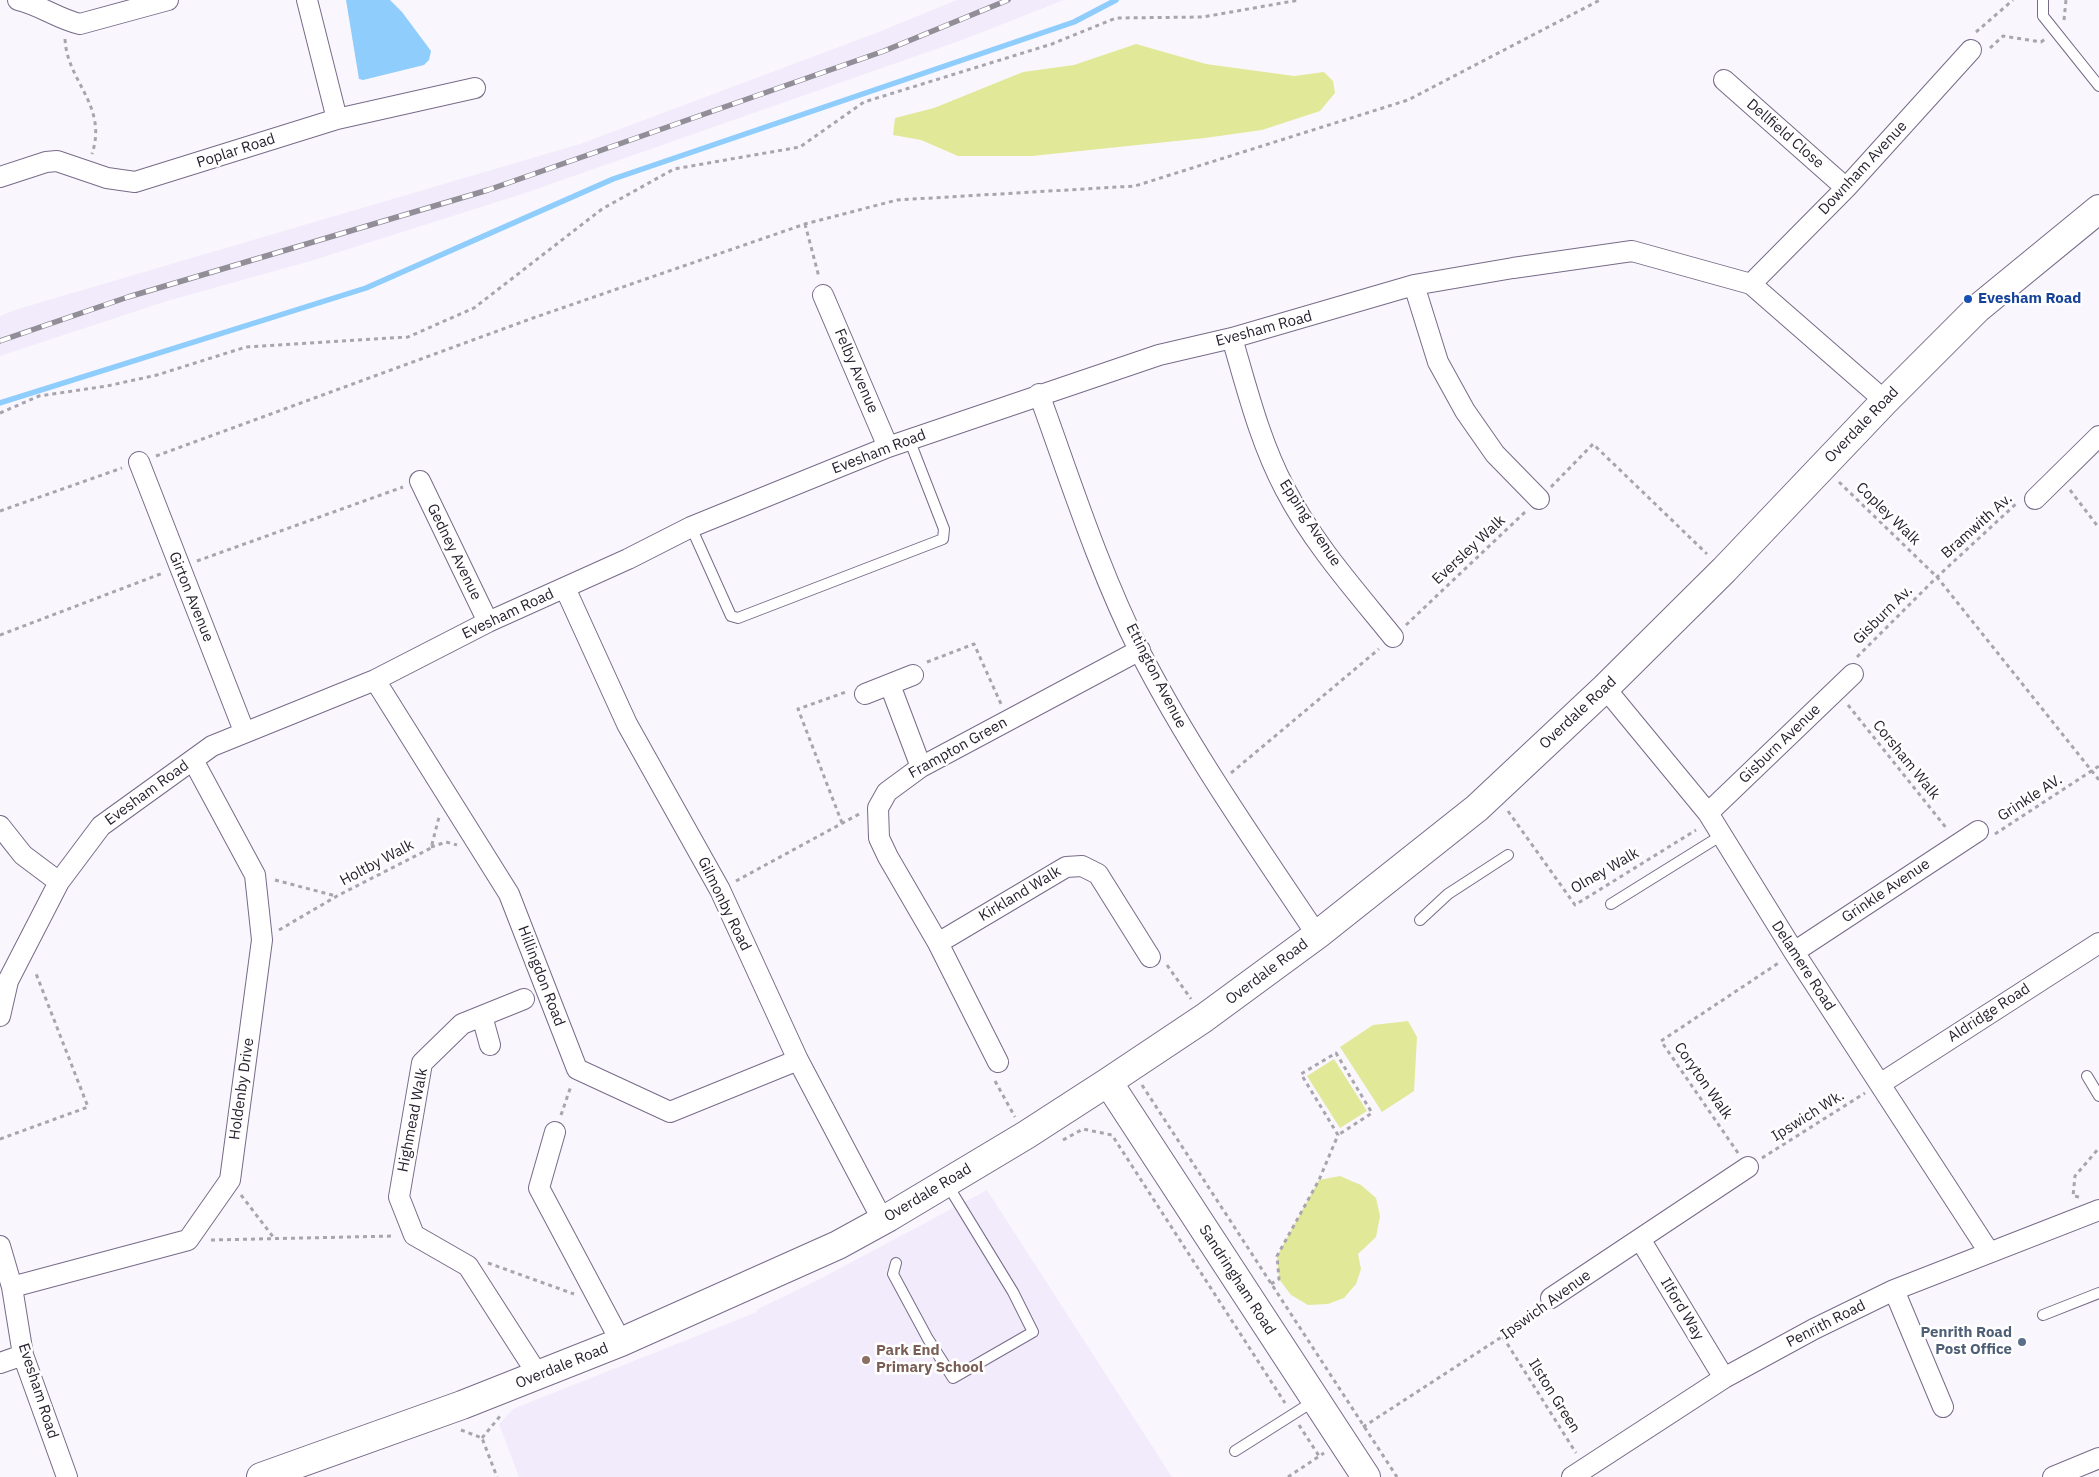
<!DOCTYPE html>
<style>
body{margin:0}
canvas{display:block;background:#f9f6fd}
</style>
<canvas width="2099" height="1477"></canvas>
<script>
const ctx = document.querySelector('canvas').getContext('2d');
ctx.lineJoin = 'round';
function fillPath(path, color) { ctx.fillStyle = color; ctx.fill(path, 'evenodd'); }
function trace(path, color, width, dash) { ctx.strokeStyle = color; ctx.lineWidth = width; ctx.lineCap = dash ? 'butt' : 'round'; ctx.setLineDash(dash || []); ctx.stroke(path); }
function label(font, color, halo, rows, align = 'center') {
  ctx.font = font + ' "IBM Plex Sans",sans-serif'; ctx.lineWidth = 5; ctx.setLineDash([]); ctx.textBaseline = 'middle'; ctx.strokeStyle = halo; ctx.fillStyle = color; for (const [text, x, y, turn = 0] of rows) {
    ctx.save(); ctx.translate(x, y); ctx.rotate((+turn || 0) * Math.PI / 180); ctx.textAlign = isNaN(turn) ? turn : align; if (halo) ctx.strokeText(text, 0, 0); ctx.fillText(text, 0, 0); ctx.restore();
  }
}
const built = new Path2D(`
 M957,0H1064L962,40L525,193L314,260L167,301L0,356V316L18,309L580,144L876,33Z
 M987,1190L1172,1477H519L499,1424L513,1409L757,1312L756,1310L820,1279Z`);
const green = new Path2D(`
 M1136,44L1206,64L1294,76L1324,72L1333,81L1335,93L1320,111L1262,130L1205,138L1032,156H958L921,140L893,135L895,118L934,108L1023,72L1074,65Z
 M1408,1021L1417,1037L1414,1091L1382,1112L1340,1047L1373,1025Z
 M1334,1059L1367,1111L1340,1128L1307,1076Z
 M1340,1176L1361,1185L1376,1198L1380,1216L1376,1237L1358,1254L1361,1269L1356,1284L1344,1298L1328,1304L1308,1305L1291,1295L1279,1279L1277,1256L1319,1180Z`);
const water = new Path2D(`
 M346,0H390L402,12L431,51L429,60L424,65L363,80L359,79Z`);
const stream = new Path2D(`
 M0,403L366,288L613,179L1074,22L1116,0`);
const path = new Path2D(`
 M2064,20L2066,0
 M1976,32L2013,0
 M65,39C67,82 108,105 92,154
 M1990,48L2003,36L2041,42L2045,39
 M805,224L819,277
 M0,413L39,396L107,386L157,375L246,347L408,337L474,308L602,209L674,169L800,147L864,102L1052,44L1116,18L1203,17L1299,0
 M156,456L533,318L805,224L897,200L1135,186L1408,100L1600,0
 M1839,482L1937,577L2099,780
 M1551,487L1593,444L1707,554
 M2070,490L2099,528
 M0,511L122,468
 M197,561L403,487
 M1406,625L1525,512
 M0,635L163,573
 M1857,657L1937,577L2018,502
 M927,662L974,644L1001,704
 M1848,705L1947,829
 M1231,773L1379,649
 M1508,811L1575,905L1696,830
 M842,823L798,709L846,692
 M1995,834L2099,766
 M431,847L446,842L457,845
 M275,880L336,896
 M736,881L861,813
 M279,930L337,896L431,848L439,817
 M1167,965L1191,999
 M995,1081L1015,1117
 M1142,1085L1397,1477
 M561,1115L571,1086
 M0,1139L88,1107L35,971
 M1063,1140L1083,1129L1112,1135L1285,1403
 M1738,1153L1661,1041L1780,962
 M1762,1158L1865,1093
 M241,1195L274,1238
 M2079,1197L2073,1196L2075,1176L2099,1148
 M211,1240L394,1236
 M488,1263L574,1294
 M1271,1284L1279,1279L1277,1256L1319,1180L1338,1135L1301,1074L1336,1053L1372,1113L1338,1135
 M1503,1337L1576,1453
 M1299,1425L1319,1456
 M1363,1427L1540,1312
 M461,1430L482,1438L497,1477
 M482,1438L501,1415
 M1288,1477L1324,1453`);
const lane = new Path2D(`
 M2043,0V16L2099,86
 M691,527L731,616L738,618L943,539L944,529L909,439
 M1611,904L1722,835
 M1420,920L1448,894L1508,855
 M2087,1076L2099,1096
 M896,1263L893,1274L928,1339L953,1378L1033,1332L1013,1292L947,1184
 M2043,1315L2099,1293
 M1235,1451L1314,1401`);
const street = new Path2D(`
 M18,0C40,5 58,19 80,24L168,0
 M307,0L337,119
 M1724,80L1846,188
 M0,177L46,162L57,161L107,178L135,182L337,119L475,88
 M1751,284L1846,188L1971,50
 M1414,285L1438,362L1465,411L1495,454L1539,499
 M823,295L888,447
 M1232,338C1247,389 1260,442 1285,489C1313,543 1355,590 1393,637
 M1039,394C1070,479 1099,571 1140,652C1191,751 1255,842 1317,935
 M139,462L244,731
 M420,481L488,622
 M2035,499L2099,436
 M565,588L627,724L720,890L798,1060L883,1221
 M375,680L509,894L577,1069L670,1112L798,1060
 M890,685L921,767
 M1605,688L1708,813L1794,952L1989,1252
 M865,694L913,675
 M1708,813L1853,674
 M0,826L23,855L59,882
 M938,943L1066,867L1082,866L1098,874L1150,957
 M1794,952L1978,831
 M524,999L462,1024L422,1063L399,1197L414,1235L468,1266L538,1375
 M0,1016L8,981L59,882L101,826L212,746L375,680L488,622L628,559L691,527L888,447L1159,355L1232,338L1414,285L1513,268L1632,251L1751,284L1885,401
 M482,1016L490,1045
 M998,1062L938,943L888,857L879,838L878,808L887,792L921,767L1140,650
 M1880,1084L2099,943
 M555,1132L539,1188L621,1342
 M1640,1239L1724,1378
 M0,1246L12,1287L23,1355L67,1477
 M12,1287L188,1240L230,1180L262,940L255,875L193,760
 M1894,1290L1943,1407
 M1551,1298L1748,1167
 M0,1363L23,1355
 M1572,1477L1724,1378L1814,1329L1894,1290L2099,1210
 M2053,1477L2099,1458`);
const secondary = new Path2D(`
 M1108,1082L1366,1477
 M261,1477L462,1405L621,1342L838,1245L889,1217L1026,1135L1108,1082L1204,1018L1317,935L1477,808L1605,688L1724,570L1885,401L1977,309L2099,209`);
const rail = new Path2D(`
 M0,341L128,297L488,190L884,51L1008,0`);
const markers = [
 [1968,299,5,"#1a4fb4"],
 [2022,1342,5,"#5c6f8a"],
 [866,1360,5,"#8d6e63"]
];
const streetNames = [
 ["Dellfield Close",1785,134,41],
 ["Poplar Road",236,151,-18],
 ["Downham Avenue",1863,168,-47],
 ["Evesham Road",1264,329,-15],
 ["Felby Avenue",856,371,67],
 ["Overdale Road",1862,425,-46],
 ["Evesham Road",879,452,-21],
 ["Copley Walk",1888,514,44],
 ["Epping Avenue",1310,523,57],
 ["Bramwith Av.",1977,526,-42],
 ["Eversley Walk",1469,550,-43],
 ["Gedney Avenue",454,552,64],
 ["Girton Avenue",191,597,68],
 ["Evesham Road",508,614,-25],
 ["Gisburn Av.",1883,615,-45],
 ["Ettington Avenue",1156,676,63],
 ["Overdale Road",1578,713,-43],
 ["Gisburn Avenue",1780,744,-44],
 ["Frampton Green",958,748,-29],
 ["Corsham Walk",1906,760,51],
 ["Evesham Road",147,793,-36],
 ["Grinkle AV.",2030,798,-33],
 ["Holtby Walk",377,863,-28],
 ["Olney Walk",1605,871,-30],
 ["Grinkle Avenue",1886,891,-34],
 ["Kirkland Walk",1020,894,-31],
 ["Gilmonby Road",724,904,64],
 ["Delamere Road",1803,966,57],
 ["Overdale Road",1267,972,-37],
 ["Hillingdon Road",541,976,69],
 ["Aldridge Road",1989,1013,-33],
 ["Coryton Walk",1703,1081,55],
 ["Holdenby Drive",242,1089,-82],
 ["Ipswich Wk.",1808,1116,-32],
 ["Highmead Walk",413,1120,-79],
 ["Overdale Road",928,1193,-31],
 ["Sandringham Road",1237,1280,57],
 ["Ipswich Avenue",1546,1305,-36],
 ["Ilford Way",1682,1309,59],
 ["Penrith Road",1826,1324,-27],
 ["Overdale Road",562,1366,-22],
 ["Evesham Road",38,1391,72],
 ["Ilston Green",1554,1396,58]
];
const transitNames = [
 ["Evesham Road",1978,299]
];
const serviceNames = [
 ["Penrith Road",2012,1333],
 ["Post Office",2012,1350]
];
const educationNames = [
 ["Park End",876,1351],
 ["Primary School",876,1368]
];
fillPath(built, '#f2ebfc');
fillPath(green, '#e1e999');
fillPath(water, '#8fcdfd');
trace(stream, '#8fcdfd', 5.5);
trace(lane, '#786b89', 12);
trace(street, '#786b89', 22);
trace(secondary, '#786b89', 30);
trace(path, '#a9a5ae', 3, [4, 4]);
trace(lane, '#fff', 10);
trace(street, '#fff', 20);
trace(secondary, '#fff', 28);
trace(rail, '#928e98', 5.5);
trace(rail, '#fff', 4, [11]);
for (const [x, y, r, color] of markers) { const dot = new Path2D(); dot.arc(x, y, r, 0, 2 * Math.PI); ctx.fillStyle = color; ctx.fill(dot); trace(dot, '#fff', 2); }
label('15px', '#28222f', '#fff', streetNames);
label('bold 15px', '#164399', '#fff', transitNames, 'left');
label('bold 15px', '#4e5e75', '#fff', serviceNames, 'right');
label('bold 15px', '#785e54', '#fff', educationNames, 'left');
</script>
